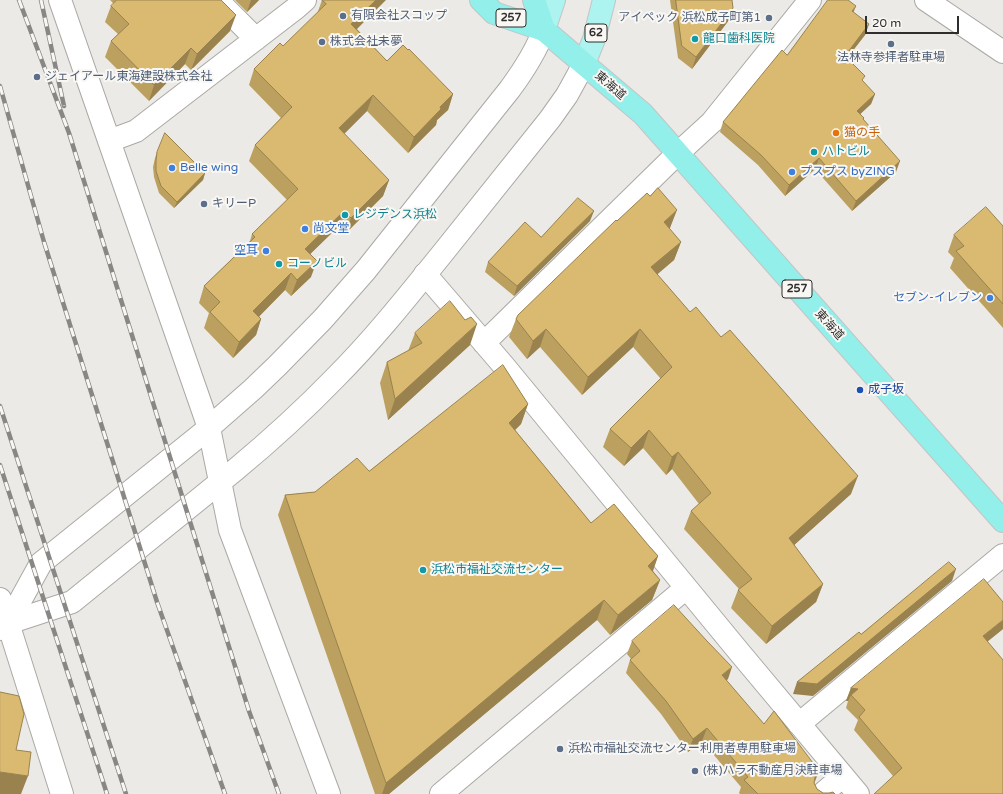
<!DOCTYPE html>
<meta charset="utf-8">
<style>
body{margin:0}
#map{position:relative;width:1003px;height:794px;overflow:hidden;background:#eceae6;font-family:"Varela Round",sans-serif}
canvas{display:block}
.scale{position:absolute;left:865px;top:16px;width:94px;height:18px;box-sizing:border-box;border:2px solid #2f2e2d;border-top:0;padding-left:5px;font-size:12px;line-height:14px;white-space:nowrap;color:#2f2e2d;-webkit-text-stroke:3px #f9f7f4;paint-order:stroke}
</style>
<div id="map">
<canvas width="1003" height="794"></canvas>
<div class="scale">20 m</div>
</div>
<script>
const ctx = document.querySelector('canvas').getContext('2d');
ctx.lineJoin = 'round';
function trace(path, color, width, dash) { ctx.strokeStyle = color; ctx.lineWidth = width; ctx.lineCap = dash ? 'butt' : 'round'; ctx.setLineDash(dash || []); ctx.stroke(path); }
function fillPath(path, color) { ctx.fillStyle = color; ctx.fill(path, 'evenodd'); }
function label(font, color, halo, rows, align = 'center') {
  ctx.font = font + ' "Varela Round","Noto Sans JP",sans-serif'; ctx.lineWidth = 4; ctx.setLineDash([]); ctx.textBaseline = 'middle'; ctx.strokeStyle = halo; ctx.fillStyle = color; for (const [text, x, y, turn = 0] of rows) {
    ctx.save(); ctx.translate(x, y); ctx.rotate((+turn || 0) * Math.PI / 180); ctx.textAlign = isNaN(turn) ? turn : align; if (halo) ctx.strokeText(text, 0, 0); ctx.fillText(text, 0, 0); ctx.restore();
  }
}
const minor = new Path2D(`
 M60,0L209,428L230,530L329,794
 M217,0L256,39
 M926,0L1003,52
 M109,141L136,131L296,8L305,0
 M425,274L504,366L740,653L858,794
 M484,343L677,154L712,122L810,0
 M8,623L62,794
 M799,724L1003,555
 M441,794L686,588
 M822,794L843,776`);
const tertiary = new Path2D(`
 M0,599L8,623
 M8,623L41,563L204,432L253,389L277,366L323,319L366,270L510,89C524,70 536,51 544,30
 M0,629L8,623L72,602L235,470C270,441 304,410 335,378C374,339 408,296 442,254C478,209 514,164 550,119L567,95L584,64`);
const primary = new Path2D(`
 M544,30L554,0
 M584,64L594,39L604,0`);
const trunk = new Path2D(`
 M481,0L494,13L544,30L643,114L1003,521
 M534,0L544,30`);
const rail = new Path2D(`
 M19,0L69,133L249,711L279,794
 M41,0L64,106
 M0,86L44,242L157,602L225,794
 M0,406L126,794
 M0,465L107,794`);
const wall = new Path2D(`
 M110,0H221L230,31L191,70L185,64L149,101L105,57L111,41L118,34L105,22L111,6L114,4Z
 M235,0H259L247,12Z
 M322,0L357,29L387,61L453,94L448,110L437,120L436,125L408,153L367,111L344,134L389,180L383,196L345,234L338,227L310,254L311,277L291,296L285,290L259,316L261,319L256,335L233,358L204,328L209,313L199,303L204,286L250,241L252,234L287,200L249,161L255,145L281,118L249,85L254,69L283,46L317,14Z
 M670,0H732L729,20L692,69L678,58Z
 M854,13L869,24L865,35L847,58L863,82L875,94L871,104L860,114L896,172L852,211L815,169L785,196L758,165L720,132L723,122Z
 M157,152L205,173L203,180L174,208L159,193L154,177L153,167L155,158Z
 M590,221L514,296L485,272L488,262L541,237Z
 M617,221L670,228L669,229L681,242L674,260L657,274L690,312L851,494L794,545L823,584L816,602L766,644L731,608L738,590L739,589L684,529L691,511L699,504L672,469L666,475L643,448L624,466L603,447L610,429L661,379L633,347L582,395L540,347L527,359L509,337L516,319Z
 M1003,226V328L950,268L954,258L948,252L954,235Z
 M415,333L470,345L388,420L380,383L387,362L408,351Z
 M528,404L521,424L515,430L591,523L649,546L658,556L653,571L660,580L652,600L610,635L597,620L389,794H375L278,515L285,495L315,492L369,471Z
 M1003,629L987,642L1003,794L893,776L854,730L858,720L846,708L848,701H846L851,688Z
 M632,641L728,679L726,680L814,783L817,789L823,793L835,794H740L739,793L741,787L702,741L688,752L661,714L626,673L630,660L631,659L627,654Z`);
const shadedWall = new Path2D(`
 M251,0H259L247,12Z
 M376,0H386L346,40L351,24Z
 M856,6L852,16V11Z
 M733,8L729,20L692,69L696,57Z
 M236,15L230,31L191,70L197,54Z
 M869,24L865,35L841,66L845,56Z
 M191,48L185,64L149,101L154,85Z
 M453,94L448,110L437,120L436,125L408,153L414,137L440,107Z
 M875,94L871,104L853,121L857,111Z
 M373,95L367,111L333,145L339,128Z
 M819,158L815,169L785,196L789,185Z
 M900,161L896,172L852,211L856,201Z
 M205,173L203,180L174,208L177,202Z
 M389,180L383,196L345,234L351,218Z
 M677,210L670,228L657,240L664,222Z
 M344,211L338,227L299,265L305,249Z
 M594,211L590,221L514,296L517,286Z
 M681,242L674,260L645,285L651,267Z
 M317,261L311,277L291,296L297,280Z
 M291,273L285,290L248,328L253,311Z
 M261,319L256,335L233,358L239,342Z
 M477,324L470,345L388,420L395,399Z
 M546,329L540,347L527,359L533,341Z
 M640,329L633,347L582,395L588,377Z
 M528,404L521,424L502,443L509,423Z
 M649,430L643,448L624,466L631,448Z
 M678,452L672,469L666,475L672,457Z
 M858,476L851,494L782,556L789,538Z
 M658,556L651,576L648,566Z
 M956,569L952,581L813,696L793,694L797,682Z
 M660,580L652,600L610,635L618,615Z
 M823,584L816,602L766,644L772,626Z
 M604,600L597,620L389,794H382L386,783Z
 M1003,620V629L978,649L983,636Z
 M732,667L728,679L717,688L722,675Z
 M851,688L858,689L851,695L848,701H846Z
 M707,728L702,741L688,752L693,739Z
 M819,771L814,784L815,777Z
 M0,772L28,776L21,794H0Z`);
const building = new Path2D(`
 M117,0H221L236,15L197,54L191,48L154,85L111,41L129,24L111,6Z
 M322,0H376L351,24L387,61L403,45L408,50L409,49L453,94L440,107L441,109L414,137L373,95L339,128L389,180L351,218L344,211L305,249L317,261L297,280L291,273L253,311L261,319L239,342L210,312L220,302L204,286L255,237L252,234L298,189L255,145L292,107L254,69L280,43L283,46L326,4Z
 M676,0H732L733,8L696,57L682,46Z
 M828,0H848L856,6L852,11L869,24L845,56L865,76L862,80L875,94L857,111L864,118L863,119L900,161L856,201L819,158L789,185L761,155L723,122L782,50L787,55Z
 M165,133L205,173L177,202L161,186L156,171V161L157,152Z
 M658,188L677,210L664,222L681,242L651,267L690,312L696,307L721,337L730,330L858,476L789,538L823,584L772,626L738,590L752,579L691,511L711,493L678,452L672,457L649,430L631,448L610,429L672,367L640,329L588,377L546,329L533,341L516,319L518,315L616,220L617,221L647,193L650,196Z
 M578,198L594,211L517,286L488,262L525,222L541,237Z
 M986,207L1003,226V304L956,251L964,246L954,235Z
 M450,301L465,320L471,317L477,324L395,399L387,362L422,343L415,333Z
 M503,365L528,404L509,423L591,523L614,504L649,546L658,556L648,566L660,580L618,615L604,600L386,783L285,495L315,492L357,458L369,471Z
 M949,562L956,569L817,684L797,682L859,632L861,634Z
 M984,579L1003,602V620L983,636L1003,660V794H874L902,768L859,717L865,710L851,695L858,689L851,688Z
 M674,605L707,641L732,667L722,675L764,724L774,711L819,771L815,777L814,783L817,789L823,793H829L833,792L835,794H758L744,780L748,777L707,728L693,739L666,701L630,660L640,651L632,641Z
 M0,692L19,696L24,714L16,750L31,752L28,776L0,772Z`);
const markers = [
 [343,16,4,"#5c6f8a"],
 [769,18,4,"#5c6f8a"],
 [695,39,4,"#0f9aa8"],
 [322,42,4,"#5c6f8a"],
 [891,44,4,"#5c6f8a"],
 [37,77,4,"#5c6f8a"],
 [836,133,4,"#e8710a"],
 [814,152,4,"#0f9aa8"],
 [172,168,4,"#3f7fe0"],
 [792,172,4,"#3f7fe0"],
 [204,204,4,"#5c6f8a"],
 [345,215,4,"#0f9aa8"],
 [305,229,4,"#3f7fe0"],
 [266,251,4,"#3f7fe0"],
 [279,264,4,"#0f9aa8"],
 [990,298,4,"#3f7fe0"],
 [860,390,4,"#1a4fb4"],
 [423,570,4,"#0f9aa8"],
 [560,749,4,"#5c6f8a"],
 [695,771,4,"#5c6f8a"]
];
const shields = [
 [511,18,30],
 [596,33,22],
 [797,289,30]
];
const shieldNames = [
 ["257",511,18],
 ["62",596,33],
 ["257",797,289]
];
const serviceNames = [
 ["有限会社スコップ",351,16],
 ["アイペック 浜松成子町第1",761,18,"right"],
 ["株式会社未夢",330,42],
 ["法林寺参拝者駐車場",891,58,"center"],
 ["ジェイアール東海建設株式会社",45,77],
 ["キリーP",212,204],
 ["浜松市福祉交流センター利用者専用駐車場",568,749],
 ["(株)ハラ不動産月決駐車場",703,771]
];
const cultureNames = [
 ["龍口歯科医院",703,39],
 ["ハトビル",822,152],
 ["レジデンス浜松",353,215],
 ["コーノビル",287,264],
 ["浜松市福祉交流センター",431,570]
];
const streetNames = [
 ["東海道",610,86,41],
 ["東海道",829,325,48]
];
const foodNames = [
 ["猫の手",844,133]
];
const shopNames = [
 ["Belle wing",180,168],
 ["プスプス byZING",800,172],
 ["尚文堂",313,229],
 ["空耳",258,251,"right"],
 ["セブン-イレブン",982,298,"right"]
];
const transitNames = [
 ["成子坂",868,390]
];
trace(minor, '#aaa9a5', 24);
trace(tertiary, '#aaa9a5', 24);
trace(primary, '#c5c4c4', 24);
trace(trunk, '#c5c4c4', 24);
trace(minor, '#fff', 22);
trace(tertiary, '#fff', 22);
trace(primary, '#adf3ef', 22);
trace(trunk, '#92efea', 22);
trace(rail, '#898785', 4.5);
trace(rail, '#f9f7f4', 3, [9]);
fillPath(wall, '#bba060');
fillPath(shadedWall, '#99824e');
fillPath(building, '#daba70');
trace(building, '#99824e', 1);
for (const [x, y, r, color] of markers) { const dot = new Path2D(); dot.arc(x, y, r, 0, 2 * Math.PI); ctx.fillStyle = color; ctx.fill(dot); trace(dot, '#f9f7f4', 1.5); }
for (const [x, y, w] of shields) { const box = new Path2D(); box.roundRect(x - w / 2, y - 9, w, 18, 3); ctx.fillStyle = '#f9f7f4'; ctx.fill(box); trace(box, '#2f2e2d', 1); }
label('bold 11px', '#2f2e2d', null, shieldNames);
label('12px', '#4e5e75', '#f9f7f4', serviceNames, 'left');
label('12px', '#0d838f', '#f9f7f4', cultureNames, 'left');
label('12px', '#2f2e2d', '#f9f7f4', streetNames);
label('12px', '#c56008', '#f9f7f4', foodNames, 'left');
label('12px', '#366cbe', '#f9f7f4', shopNames, 'left');
label('12px', '#164399', '#f9f7f4', transitNames, 'left');
</script>
